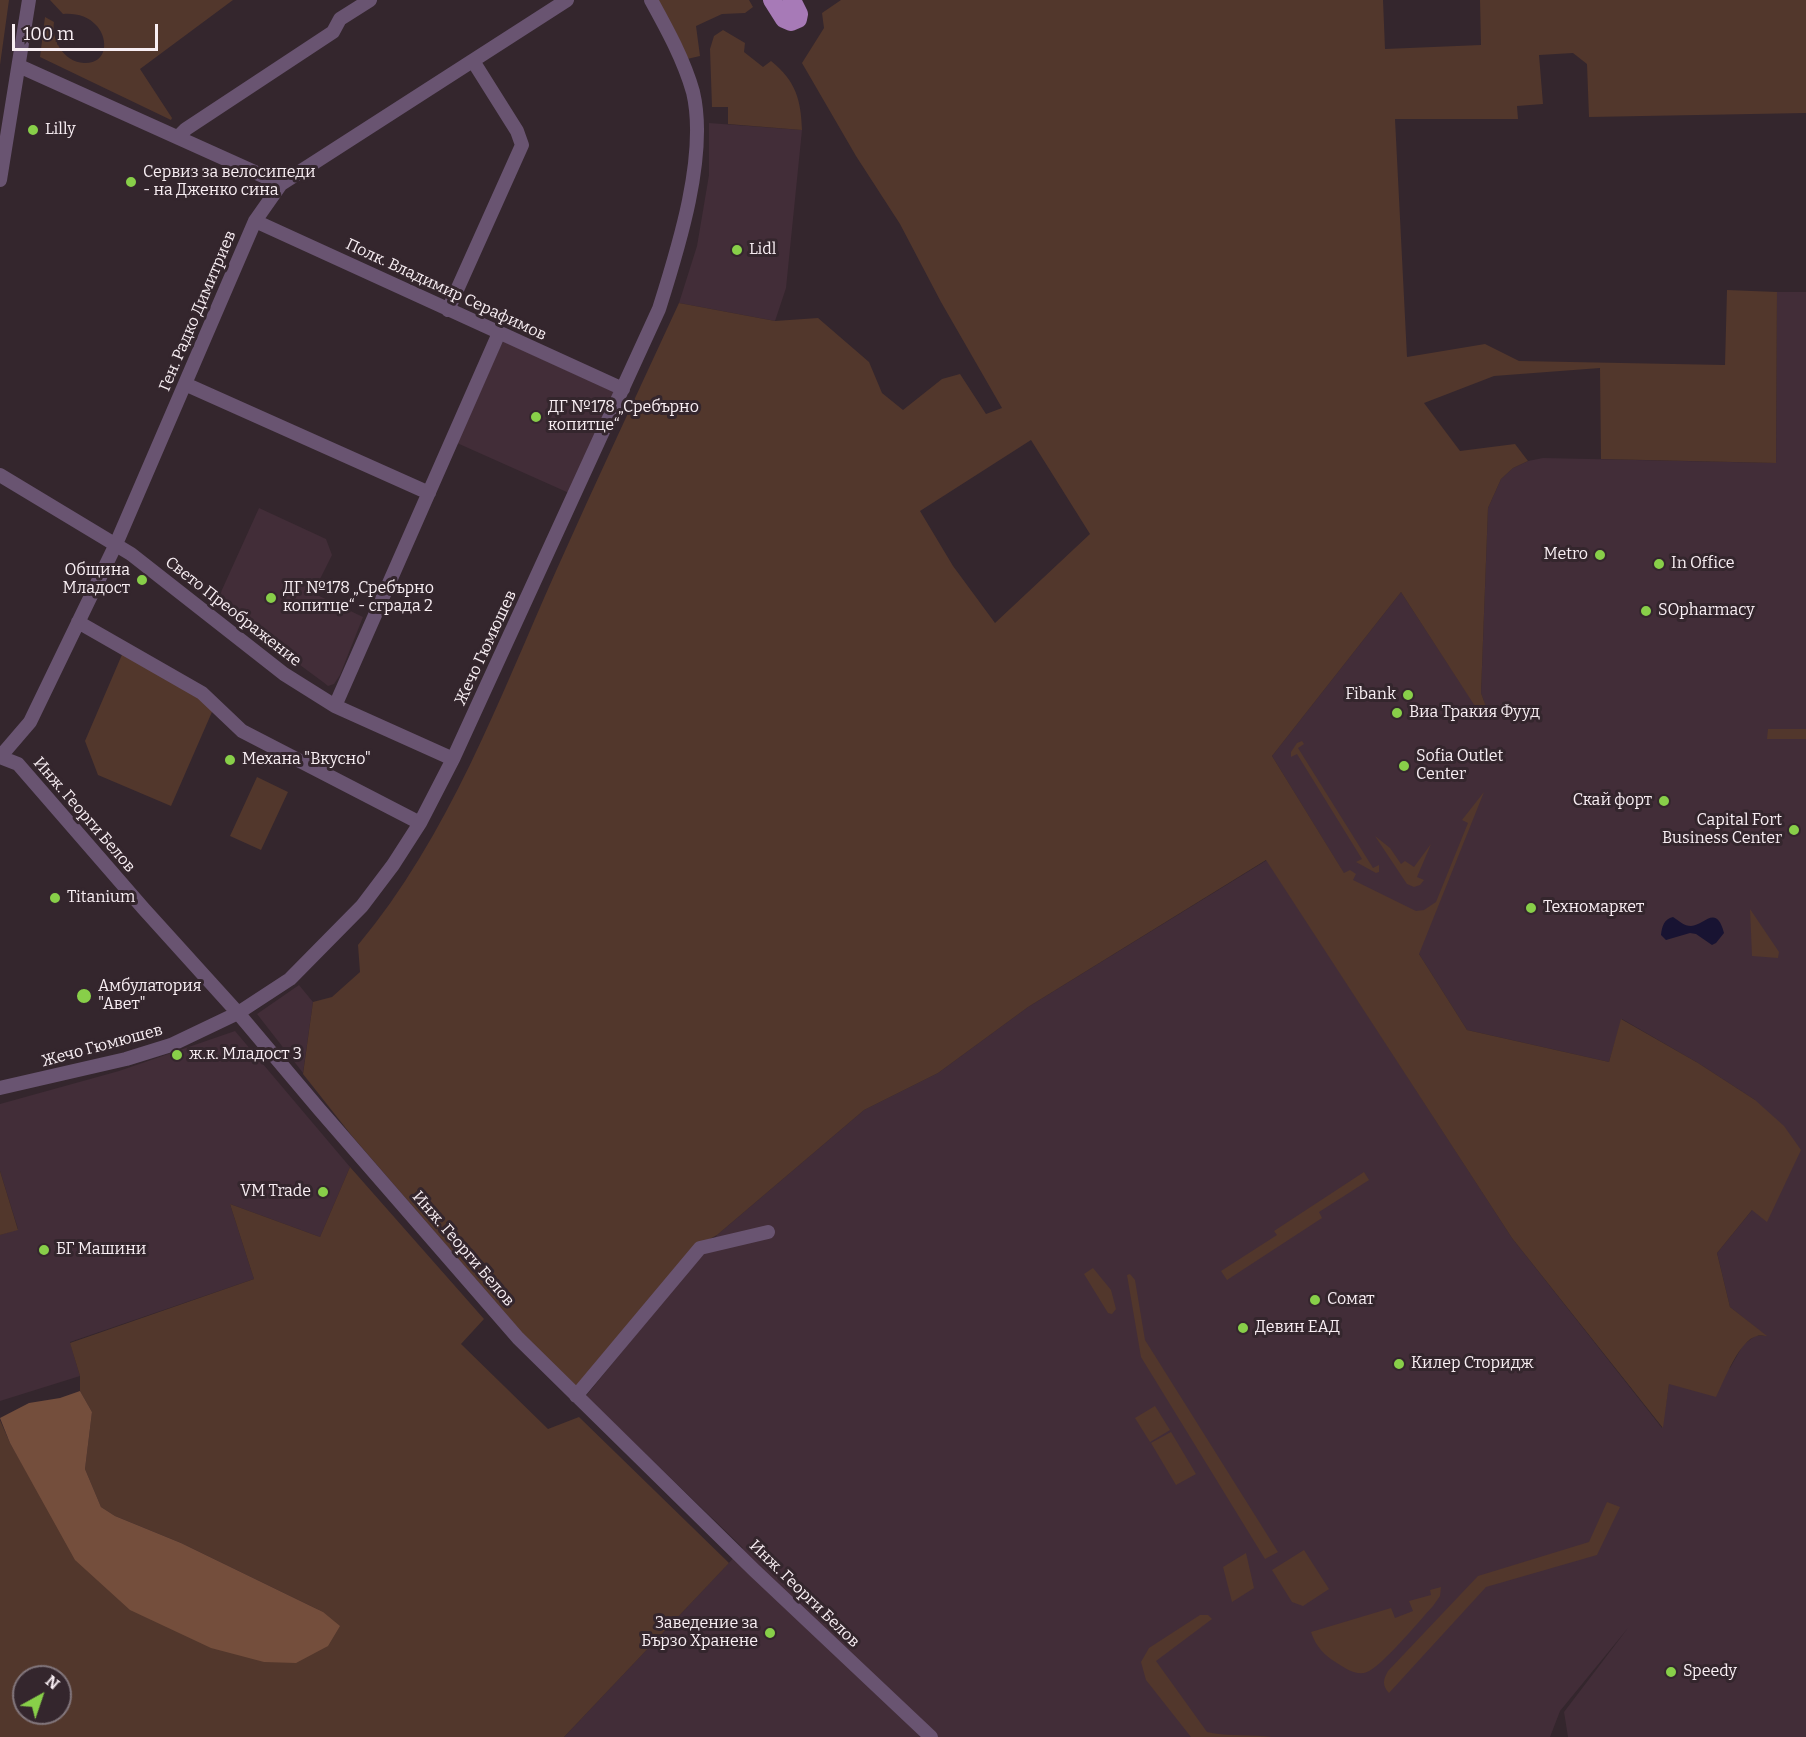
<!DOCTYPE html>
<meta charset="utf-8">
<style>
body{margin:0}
#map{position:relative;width:1806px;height:1737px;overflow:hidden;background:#34262d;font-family:Bitter,serif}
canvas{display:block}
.north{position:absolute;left:12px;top:1665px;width:60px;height:60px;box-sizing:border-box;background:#34262d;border:2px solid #82767c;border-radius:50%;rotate:40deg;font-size:16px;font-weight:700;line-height:24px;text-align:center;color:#f8eef3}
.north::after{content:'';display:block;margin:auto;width:21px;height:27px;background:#88cf49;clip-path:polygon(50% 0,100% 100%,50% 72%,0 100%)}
.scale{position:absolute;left:12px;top:24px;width:146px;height:27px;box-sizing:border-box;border:3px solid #f8eef3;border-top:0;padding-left:8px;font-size:18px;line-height:21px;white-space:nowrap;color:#f8eef3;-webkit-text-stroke:4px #34262d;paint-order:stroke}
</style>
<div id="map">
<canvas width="1806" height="1737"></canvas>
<div class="north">N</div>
<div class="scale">100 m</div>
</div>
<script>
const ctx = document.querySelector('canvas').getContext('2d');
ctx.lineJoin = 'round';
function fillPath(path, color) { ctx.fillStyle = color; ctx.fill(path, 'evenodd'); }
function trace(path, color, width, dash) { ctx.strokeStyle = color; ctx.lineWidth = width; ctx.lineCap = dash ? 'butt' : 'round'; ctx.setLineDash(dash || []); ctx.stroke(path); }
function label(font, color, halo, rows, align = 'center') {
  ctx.font = font + ' Bitter,serif'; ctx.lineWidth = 6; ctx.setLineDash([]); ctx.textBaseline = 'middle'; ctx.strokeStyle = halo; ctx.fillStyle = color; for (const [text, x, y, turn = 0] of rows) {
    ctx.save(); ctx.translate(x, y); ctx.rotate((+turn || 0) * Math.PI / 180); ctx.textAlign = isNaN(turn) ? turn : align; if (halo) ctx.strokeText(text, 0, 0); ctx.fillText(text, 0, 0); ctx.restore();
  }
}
const built = new Path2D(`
 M709,123L802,130L786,288L775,321L679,303L697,246L709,175Z
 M1777,292H1806V1737H1568L1564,1712L1628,1628L1560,1711L1550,1737H564L743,1548L586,1396L717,1235L864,1110L938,1073L1028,1007L1267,860L1512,1238L1662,1428L1669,1384L1730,1368L1743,1345L1755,1336H1766L1730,1307L1717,1253L1753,1209L1767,1221L1755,1100L1698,1063L1622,1019L1609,1062L1467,1030L1419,954L1351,885L1272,756L1401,592L1482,716L1488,713L1481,693L1488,508L1501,479L1513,468L1528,461L1543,458L1776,463Z
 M503,341L614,392L569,493L457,443Z
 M259,508L326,539L332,555L313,593L363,617L340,675L334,684L328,686L323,682L216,603Z
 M299,985L313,1002L303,1073L257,1014Z
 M235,1031L350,1167L320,1237L230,1204L254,1279L70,1342L80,1376L0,1401V1235L18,1229L0,1171V1104L119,1071Z`);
const green = new Path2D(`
 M0,0H9L0,65Z
 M50,0H233L140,69L172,118L171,120L40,57L45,17L54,22C51,40 64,62 84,63C107,64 109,40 97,26C88,16 76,13 63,14Z
 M657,0H749L753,7L745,13L722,14L696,26L700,56L687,59Z
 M841,0H1383L1385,49L1481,45L1480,0H1806V113L1589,117L1587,64L1573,53L1539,55L1543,104L1517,106L1518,119H1395L1407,357L1485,344L1519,361L1725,365L1727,290L1777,292L1776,463L1601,459L1600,368L1494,376L1424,403L1460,451L1515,444L1528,461L1513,468L1501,479L1488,508L1481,693L1488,712L1482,717L1401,592L1272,756L1344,873L1350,870L1356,874L1353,880L1416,911L1424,910L1436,902L1468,823L1462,820L1484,792L1419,954L1467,1030L1609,1062L1621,1019L1698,1063L1755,1100L1784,1126L1801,1150L1767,1222L1752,1210L1717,1253L1730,1307L1767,1336C1764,1336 1760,1335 1757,1336C1739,1340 1724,1381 1716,1397L1669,1384L1663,1428L1512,1238L1266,860L1028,1007L938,1073L864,1110L717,1235L695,1247L576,1386L528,1340L352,1136L303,1074L313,1002L332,997L360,972L358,945C449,836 499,699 556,571C596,481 638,392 679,303L775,321L818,318L869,362L882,393L903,410L942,379L960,374L986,414L1002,408L941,302L900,224L856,156L802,63L824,28L822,13ZM1031,440L1090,534L995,623L953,566L920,511Z
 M723,30L745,43L744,52L763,67L771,61C796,81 801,100 802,130L728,124V107H712L710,49L714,36Z
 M124,650L215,705L171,806L98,775L85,741Z
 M1768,729H1806V739H1767Z
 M1302,741L1304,744L1298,748L1373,868L1379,865V872L1376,873L1356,862L1362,859L1297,754L1291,757V752L1297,743Z
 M257,777L288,792L261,850L230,836Z
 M1375,836L1390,848L1401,864L1405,861L1414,867L1431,844L1417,877L1424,880L1420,885L1414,887L1407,884Z
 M1750,909L1779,952L1778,958L1752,956Z
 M350,1167L484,1319L461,1344L548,1429L579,1417L729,1563L564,1737H0V1420L10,1443L33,1483L323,1612L181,1543L115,1516L101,1507L85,1469L92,1412L80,1391V1376L70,1343L254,1279L230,1204L320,1237ZM24,1677H60V1713H24Z
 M0,1171L18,1230L0,1235Z
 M1364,1172L1369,1180L1319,1212L1322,1218L1227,1280L1221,1271L1277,1235L1274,1231Z
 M1093,1268L1111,1290L1116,1309L1112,1314L1108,1313L1084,1274Z
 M1130,1274L1135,1280L1145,1340L1278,1552L1265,1559L1141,1357L1127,1275Z
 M1155,1406L1170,1430L1150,1442L1135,1418Z
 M1171,1432L1196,1474L1176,1485L1151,1443Z
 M1607,1502L1620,1507L1597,1555L1486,1587L1389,1693C1382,1685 1383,1680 1388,1671L1478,1576L1589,1542Z
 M1304,1550L1329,1589L1303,1606L1292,1602L1272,1570Z
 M1246,1553L1254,1588L1232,1602L1223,1567Z
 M1441,1587L1440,1596L1433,1606C1420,1620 1382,1666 1367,1672C1357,1676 1346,1669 1337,1663C1325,1656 1316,1647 1311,1632L1391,1608L1395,1618L1413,1611L1409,1601L1431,1595L1430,1590Z
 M1200,1615H1208L1212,1619L1156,1661L1207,1732C1228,1737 1251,1734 1273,1737H1191L1146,1680L1141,1662L1149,1648Z`);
const forest = new Path2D(`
 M80,1391L92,1412L85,1469L101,1507L115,1516L181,1543L323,1612L340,1626L328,1646L296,1663L264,1662L211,1648L130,1610L75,1560L10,1443L0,1418L29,1403L60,1398Z`);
const water = new Path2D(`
 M1673,917C1679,921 1684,926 1691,926C1704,926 1716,903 1724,933L1716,943L1712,945L1696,934L1690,933L1666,940L1661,935C1662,926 1664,919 1673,917Z`);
const minor = new Path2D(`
 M19,66L281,184
 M178,137L186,129L333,32L340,19L370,0
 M0,180L29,0
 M255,221L623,389
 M448,310L522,145L517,131L473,61
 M185,384L429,493
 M0,475L131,554L284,674L335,706L453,759
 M78,622L202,693L242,731L420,823
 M335,706L499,333
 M0,757L18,764L143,908L238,1013L319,1109L518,1338L754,1570L931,1737
 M0,757L30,722L116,544L255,221L281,184L567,0
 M0,1088L126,1059L171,1045L238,1013L290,979L362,906L393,865L420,823L453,759L659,309C678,249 708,155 693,92C684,60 667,29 651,0
 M576,1396L700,1248L768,1232`);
const major = new Path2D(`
 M772,0L784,19L791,22L798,19L799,14L792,0`);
const markers = [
 [33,130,6,"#88cf49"],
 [131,182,6,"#88cf49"],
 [737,250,6,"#88cf49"],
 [536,417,6,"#88cf49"],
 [1600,555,6,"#88cf49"],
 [1659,564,6,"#88cf49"],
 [142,580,6,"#88cf49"],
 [271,598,6,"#88cf49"],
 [1646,611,6,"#88cf49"],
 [1408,695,6,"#88cf49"],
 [1397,713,6,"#88cf49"],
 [230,760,6,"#88cf49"],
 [1404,766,6,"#88cf49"],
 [1664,801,6,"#88cf49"],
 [1794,830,6,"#88cf49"],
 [55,898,6,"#88cf49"],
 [1531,908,6,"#88cf49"],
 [84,996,8,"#88cf49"],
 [177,1055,6,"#88cf49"],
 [323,1192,6,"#88cf49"],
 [44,1250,6,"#88cf49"],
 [1315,1300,6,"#88cf49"],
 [1243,1328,6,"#88cf49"],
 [1399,1364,6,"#88cf49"],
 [770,1633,6,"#88cf49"],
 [1671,1672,6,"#88cf49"]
];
const poiNames = [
 ["Lilly",45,130],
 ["Сервиз за велосипеди",143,173],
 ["- на Дженко сина",143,191],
 ["Lidl",749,250],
 ["ДГ №178 „Сребърно",548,408],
 ["копитце“",548,426],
 ["Metro",1588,555,"right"],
 ["In Office",1671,564],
 ["Община",130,571,"right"],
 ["Младост",130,589,"right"],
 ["ДГ №178 „Сребърно",283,589],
 ["копитце“ - сграда 2",283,607],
 ["SOpharmacy",1658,611],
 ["Fibank",1396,695,"right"],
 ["Виа Тракия Фууд",1409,713],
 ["Sofia Outlet",1416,757],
 ["Center",1416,775],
 ["Механа \"Вкусно\"",242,760],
 ["Скай форт",1652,801,"right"],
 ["Capital Fort",1782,821,"right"],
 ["Business Center",1782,839,"right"],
 ["Titanium",67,898],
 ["Техномаркет",1543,908],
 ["Амбулатория",98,987],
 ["\"Авет\"",98,1005],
 ["ж.к. Младост 3",189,1055],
 ["VM Trade",311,1192,"right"],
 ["БГ Машини",56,1250],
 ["Сомат",1327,1300],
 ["Девин ЕАД",1255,1328],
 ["Килер Сторидж",1411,1364],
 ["Заведение за",758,1624,"right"],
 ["Бързо Хранене",758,1642,"right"],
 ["Speedy",1683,1672]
];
const streetNames = [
 ["Полк. Владимир Серафимов",446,290,25],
 ["Ген. Радко Димитриев",198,311,-67],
 ["Свето Преображение",233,612,38],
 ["Жечо Гюмюшев",486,648,-65],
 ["Инж. Георги Белов",84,815,49],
 ["Жечо Гюмюшев",102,1046,-15],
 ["Инж. Георги Белов",463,1249,49],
 ["Инж. Георги Белов",804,1594,44]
];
fillPath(built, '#422d38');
fillPath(green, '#52372c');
fillPath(forest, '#744e3c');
fillPath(water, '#181332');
trace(minor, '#695471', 14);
trace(major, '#a77ab7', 18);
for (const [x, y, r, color] of markers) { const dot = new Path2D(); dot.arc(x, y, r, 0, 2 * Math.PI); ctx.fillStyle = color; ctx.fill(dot); trace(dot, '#34262d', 2); }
label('16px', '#f8eef3', '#34262d', poiNames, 'left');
label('16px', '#f8eef3', '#34262d', streetNames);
</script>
